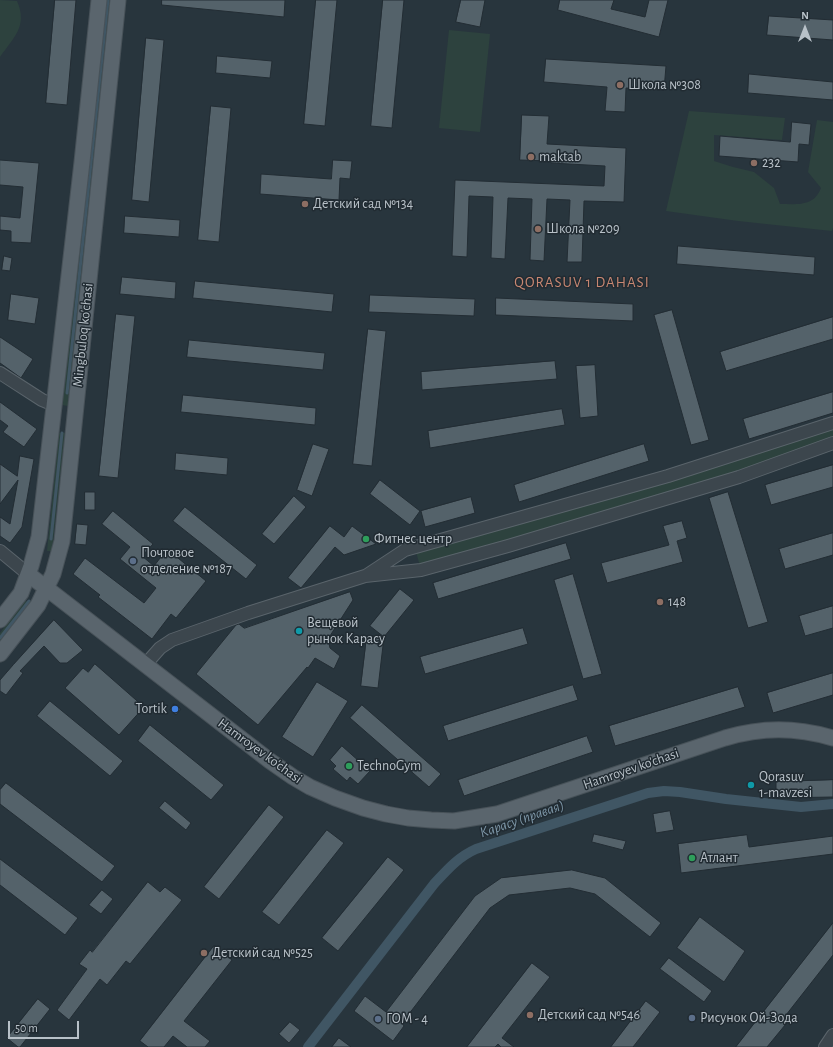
<!DOCTYPE html>
<meta charset="utf-8">
<style>
body{margin:0}
#map{position:relative;width:833px;height:1047px;overflow:hidden;background:#28353d;font-family:"Alegreya Sans",sans-serif}
canvas{display:block}
.north{position:absolute;left:785px;top:8px;width:40px;height:40px;-webkit-text-stroke:3px #212b32;paint-order:stroke;rotate:0deg;font-size:11px;font-weight:700;line-height:16px;text-align:center;color:#b8c1c8}
.north::after{content:'';display:block;margin:auto;width:14px;height:18px;background:#b8c1c8;clip-path:polygon(50% 0,100% 100%,50% 72%,0 100%)}
.scale{position:absolute;left:8px;top:1021px;width:71px;height:18px;box-sizing:border-box;border:2px solid #b8c1c8;border-top:0;padding-left:5px;font-size:12px;line-height:14px;white-space:nowrap;color:#b8c1c8;-webkit-text-stroke:3px #212b32;paint-order:stroke}
</style>
<div id="map">
<canvas width="833" height="1047"></canvas>
<div class="north">N</div>
<div class="scale">50 m</div>
</div>
<script>
const ctx = document.querySelector('canvas').getContext('2d');
ctx.lineJoin = 'round';
function fillPath(path, color) { ctx.fillStyle = color; ctx.fill(path, 'evenodd'); }
function trace(path, color, width, dash) { ctx.strokeStyle = color; ctx.lineWidth = width; ctx.lineCap = dash ? 'butt' : 'round'; ctx.setLineDash(dash || []); ctx.stroke(path); }
function label(font, color, halo, rows, align = 'center') {
  ctx.font = font + ' "Alegreya Sans",sans-serif'; ctx.lineWidth = 3; ctx.setLineDash([]); ctx.textBaseline = 'middle'; ctx.strokeStyle = halo; ctx.fillStyle = color; for (const [text, x, y, turn = 0] of rows) {
    ctx.save(); ctx.translate(x, y); ctx.rotate((+turn || 0) * Math.PI / 180); ctx.textAlign = isNaN(turn) ? turn : align; if (halo) ctx.strokeText(text, 0, 0); ctx.fillText(text, 0, 0); ctx.restore();
  }
}
const green = new Path2D(`
 M0,0L17,1C28,26 14,37 0,57Z
 M106,0H111L68,406L62,405Z
 M449,30L490,34L480,132L439,128Z
 M689,111L785,118L782,140L714,135V161L733,167L754,172L774,188L780,204C797,204 814,207 821,188L808,172L817,120L833,122V228L832,231L738,221L666,211Z
 M833,423V443L421,570L415,548Z
 M59,433H65L52,551H47Z
 M25,600L30,604L0,643V633Z`);
const stream = new Path2D(`
 M67,393L108,0
 M51,539L62,433
 M0,638L29,601`);
const canal = new Path2D(`
 M308,1047L434,884C447,870 458,857 476,849L648,793L664,791L680,792L726,799L801,807L833,804`);
const building = new Path2D(`
 M55,0H76L67,105L46,103Z
 M162,0H285L284,17L162,5Z
 M316,0H337L325,126L304,124Z
 M383,0H404L392,128L371,126Z
 M461,0H485L480,27L456,22Z
 M560,0H614L611,9L645,17L649,0H668L659,37L558,10Z
 M769,16L833,20V40L767,35Z
 M146,38L164,40L149,202L132,200Z
 M217,56L272,61L270,78L216,73Z
 M546,59L666,66L664,90L626,88L625,112L605,111L607,87L544,82Z
 M749,74L833,82V100L748,93Z
 M211,106L231,108L219,242L198,240Z
 M522,115L549,116L547,144L626,148L624,202L584,201L582,262H567L570,200L547,199L544,261L530,260L532,199L508,198L505,259L491,258L493,197L469,196L467,257L452,256L455,180L604,186L605,166L551,163V161L520,160Z
 M792,122L811,124L809,145L799,144L798,162L719,156L720,136L790,142Z
 M0,160L39,163L31,243L11,242V231L0,230V216L20,218L23,187L0,185Z
 M333,160L352,161L350,179L340,178L339,200L260,194L261,174L331,179Z
 M125,216L180,220L179,237L124,233Z
 M678,246L815,257L814,275L677,264Z
 M4,256L12,258L10,271L2,270Z
 M122,277L176,282L175,299L120,294Z
 M195,281L334,294L332,312L193,298Z
 M11,294L39,298L35,324L8,320Z
 M370,295L475,299L474,316L369,312Z
 M496,298L633,304V321L496,315Z
 M672,310L709,440L691,445L654,315Z
 M116,314L135,316L118,478L99,476Z
 M833,317V339L726,371L720,352Z
 M368,329L386,331L372,466L353,464Z
 M0,337L33,359L21,378L0,363Z
 M189,340L325,353L323,370L187,357Z
 M555,361L557,379L422,390L421,372Z
 M595,365L598,416L580,418L576,366Z
 M833,392V413L749,439L743,419Z
 M183,395L316,408L315,425L181,412Z
 M0,402L37,429L24,447L3,432L8,426L0,420Z
 M562,409L565,425L430,448L428,431Z
 M313,444L329,449L312,496L297,490Z
 M644,444L649,461L519,502L514,485Z
 M176,453L228,458L227,475L175,470Z
 M20,456L34,459L22,527L10,543L0,536V517L10,524L18,480L0,504V464L17,476Z
 M833,465V487L771,505L765,485Z
 M380,480L420,511L410,525L370,494Z
 M85,492H95V510H85Z
 M728,492L768,622L748,628L709,498Z
 M294,496L306,507L274,544L262,534Z
 M471,497L475,513L425,527L421,511Z
 M185,507L257,565L246,579L173,521Z
 M113,511L153,544L142,556L154,566L167,549L206,581L176,618L171,614L152,639L98,597L100,595L73,574L85,558L144,603L156,588L120,559L130,547L102,524Z
 M682,521L687,538L677,541L683,562L607,583L601,563L669,545L663,526Z
 M77,524L88,525L86,545L75,544Z
 M330,526L344,537L352,526L376,544L344,555L335,547L301,588L288,578Z
 M833,533V555L785,569L779,549Z
 M566,543L571,559L438,599L433,583Z
 M573,574L602,674L583,679L554,580Z
 M400,589L414,600L384,637L370,626Z
 M350,592L353,600L328,639L330,648L340,656L334,669L315,658L308,668L307,667L258,725L196,674L236,625L239,624L244,628Z
 M833,606V628L805,636L799,616Z
 M54,620L83,650L67,663H60L44,646L20,671L23,673L6,695L0,691V680L13,665Z
 M523,628L528,644L425,674L420,657Z
 M367,636L384,637L378,688L361,686Z
 M95,664L144,707L119,735L65,688L83,668L88,672Z
 M833,673V695L773,713L767,693Z
 M317,682L348,701L313,757L282,737Z
 M573,685L578,700L448,741L443,726Z
 M738,687L745,707L615,746L609,726Z
 M50,701L123,761L110,776L37,716Z
 M174,704L181,709L176,715L170,710Z
 M362,705L441,774L429,787L350,718Z
 M150,725L224,785L211,800L138,741Z
 M587,736L593,752L464,796L458,780Z
 M342,746L370,771L358,784L350,777L347,781L333,769L336,766L330,760Z
 M833,780V797L776,798V782Z
 M6,783L115,866L102,882L0,804V790Z
 M165,801L191,823L186,830L159,808Z
 M269,805L284,817L219,899L204,887Z
 M670,811L674,830L656,833L653,814Z
 M327,830L344,843L279,925L262,912Z
 M594,834L626,841L623,850L592,842Z
 M747,835L749,847L833,836V854L681,873L678,844Z
 M388,857L404,870L338,951L322,938Z
 M0,859L78,918L65,935L0,885Z
 M572,870L605,878L661,923L650,937L595,894L570,888L509,895L490,908L402,1023L404,1026L393,1041L354,1011L365,996L386,1012L475,896L501,878Z
 M148,882L160,892L165,887L182,900L130,964L126,961L107,985L100,979L69,1020L57,1010L87,969L79,964L90,950L92,952Z
 M102,890L113,899L101,914L89,905Z
 M700,917L745,951L724,982L677,948Z
 M833,923V955L786,1015L790,1019L767,1047H736Z
 M214,946L232,960L184,1021L210,1041L205,1047H187L173,1036L164,1047H148L140,1041Z
 M669,958L712,991L704,1002L660,969Z
 M532,963L550,977L502,1038L514,1047H501L498,1044L495,1047H467Z
 M38,999L50,1009L20,1047H18L7,1038Z
 M646,1001L660,1012L633,1047H611Z
 M290,1022L300,1030L289,1043L279,1034Z
 M339,1038L351,1047H332Z`);
const minor = new Path2D(`
 M0,373L42,400L54,405
 M0,551L28,574
 M367,575L405,550L668,476L833,423
 M145,665L160,648L172,640L248,613L365,576L421,570L508,546L739,477L833,443
 M825,1047L833,1035`);
const major = new Path2D(`
 M28,574L270,761L293,777L310,787L335,798L363,808L386,814L408,818L431,820L454,821L497,814L725,738C762,727 795,727 833,738
 M0,620L21,593L31,566L39,537L82,162L99,0
 M0,654L38,605L53,574L62,541L118,0`);
const markers = [
 [620,85,4,"#8d6e63"],
 [531,157,4,"#8d6e63"],
 [754,163,4,"#8d6e63"],
 [305,204,4,"#8d6e63"],
 [538,229,4,"#8d6e63"],
 [366,539,4,"#2e9e5b"],
 [133,561,4,"#5c6f8a"],
 [660,602,4,"#8d6e63"],
 [299,631,4,"#0f9aa8"],
 [175,709,4,"#3f7fe0"],
 [349,766,4,"#2e9e5b"],
 [751,785,4,"#0f9aa8"],
 [692,858,4,"#2e9e5b"],
 [204,953,4,"#8d6e63"],
 [530,1015,4,"#8d6e63"],
 [692,1018,4,"#5c6f8a"],
 [378,1019,4,"#5c6f8a"]
];
const poiNames = [
 ["Школа №308",628,85],
 ["maktab",539,157],
 ["232",762,163],
 ["Детский сад №134",313,204],
 ["Школа №209",546,229],
 ["Фитнес центр",374,539],
 ["Почтовое",141,553],
 ["отделение №187",141,569],
 ["148",668,602],
 ["Вещевой",307,623],
 ["рынок Карасу",307,639],
 ["Tortik",167,709,"right"],
 ["TechnoGym",357,766],
 ["Qorasuv",759,777],
 ["1-mavzesi",759,793],
 ["Атлант",700,858],
 ["Детский сад №525",212,953],
 ["Детский сад №546",538,1015],
 ["Рисунок Ой-Зода",700,1018],
 ["ГОМ - 4",386,1019]
];
const streetNames = [
 ["Mingbuloq ko'chasi",83,335,-84],
 ["Hamroyev ko'chasi",260,751,36],
 ["Hamroyev ko'chasi",631,769,-19]
];
const neighbourhoodNames = [
 ["QORASUV 1 DAHASI",582,282]
];
const waterNames = [
 ["Карасу (правая)",522,819,-19]
];
fillPath(green, '#2d423e');
trace(stream, '#405664', 3);
trace(canal, '#405664', 10);
fillPath(building, '#54626a');
trace(building, '#232d34', 1);
trace(minor, '#5a646b', 14);
trace(major, '#485259', 17);
trace(minor, '#3c464d', 12);
trace(major, '#5a656d', 15);
for (const [x, y, r, color] of markers) { const dot = new Path2D(); dot.arc(x, y, r, 0, 2 * Math.PI); ctx.fillStyle = color; ctx.fill(dot); trace(dot, '#212b32', 1.5); }
label('14px', '#b8c1c8', '#212b32', poiNames, 'left');
label('14px', '#b8c1c8', '#212b32', streetNames);
ctx.letterSpacing = '1px';
label('15px', '#c88772', '#212b32', neighbourhoodNames);
ctx.letterSpacing = '0px';
label('italic 15px', '#7d96a7', '#212b32', waterNames);
</script>
